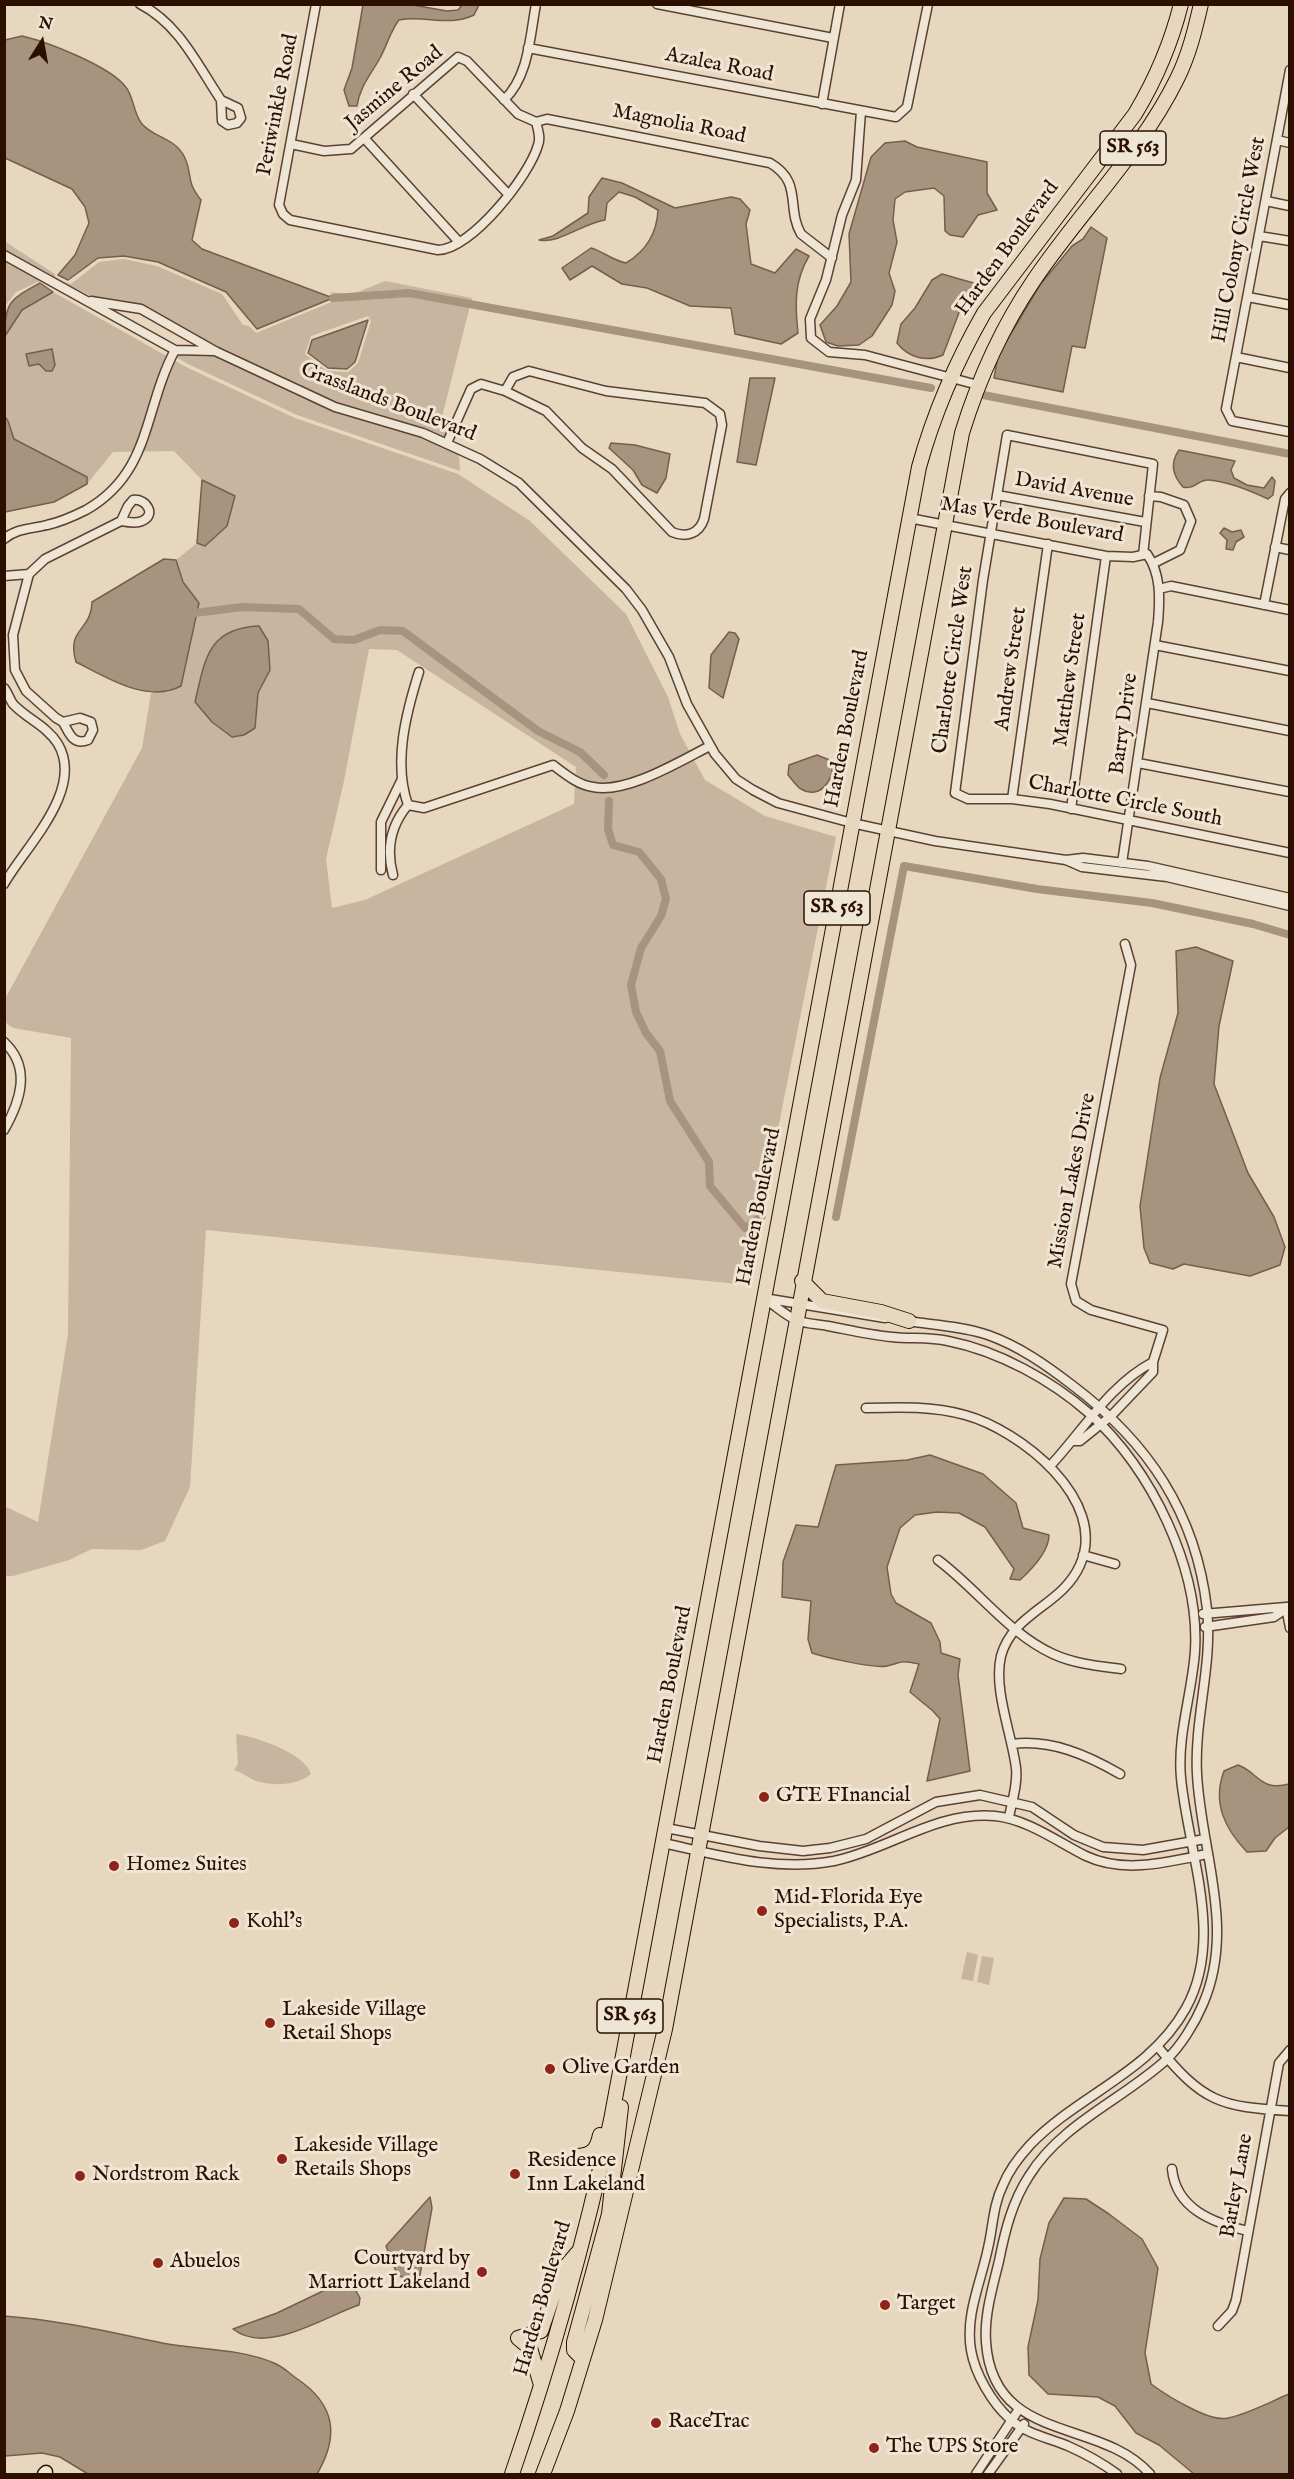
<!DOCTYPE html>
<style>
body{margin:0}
#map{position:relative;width:1294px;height:2479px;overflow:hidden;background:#e7d7bf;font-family:"IM FELL English",serif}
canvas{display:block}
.frame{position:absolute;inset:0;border:6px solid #2b1000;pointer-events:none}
.north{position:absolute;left:12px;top:12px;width:60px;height:60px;-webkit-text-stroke:4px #efe5d5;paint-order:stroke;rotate:11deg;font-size:16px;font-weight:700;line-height:24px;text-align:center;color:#2b1000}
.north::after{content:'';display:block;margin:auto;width:21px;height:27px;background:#2b1000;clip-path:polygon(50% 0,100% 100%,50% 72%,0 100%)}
</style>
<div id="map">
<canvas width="1294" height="2479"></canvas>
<div class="frame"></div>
<div class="north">N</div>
</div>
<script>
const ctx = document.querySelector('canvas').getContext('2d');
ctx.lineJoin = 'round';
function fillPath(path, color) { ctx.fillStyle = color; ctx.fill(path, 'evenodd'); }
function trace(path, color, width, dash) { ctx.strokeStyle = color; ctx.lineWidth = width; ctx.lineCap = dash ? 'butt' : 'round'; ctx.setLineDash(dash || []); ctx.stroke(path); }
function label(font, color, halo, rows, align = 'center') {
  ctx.font = font + ' "IM FELL English",serif'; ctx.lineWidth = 6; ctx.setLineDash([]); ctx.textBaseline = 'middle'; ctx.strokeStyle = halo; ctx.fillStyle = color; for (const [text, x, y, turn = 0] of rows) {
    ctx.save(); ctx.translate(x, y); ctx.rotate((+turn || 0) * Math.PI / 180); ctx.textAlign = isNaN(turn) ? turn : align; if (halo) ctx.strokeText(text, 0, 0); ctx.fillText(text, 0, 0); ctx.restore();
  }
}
const green = new Path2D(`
 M4,241L55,274V277L5,250Z
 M124,259L157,266L222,294L243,325L249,326L256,333L334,301L336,295L329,292L353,294L385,281L472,298L441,421L449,426L445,438L424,428L337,403L217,347L143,306L93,297L63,282L71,284L99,262ZM368,316L371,321L358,363L348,372L327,371L305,354L311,336Z
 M5,260L86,303L169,353L42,280L16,292L5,306Z
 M53,292L186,367L295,418L458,474L530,521L626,614L668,697L680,734L705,780L765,816L836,837L747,1285L206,1230L190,1487L165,1541L141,1550L92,1549L69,1560L13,1576H5L4,1506L38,1522L68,1334L71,1038L13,1028L5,1022V999L142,748L151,693L170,692L199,603L183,582L176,560L197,543L205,546L235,496L202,480L174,451L113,452L87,484L54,502L5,512V336L22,310ZM369,649L397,650L576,767L574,804L365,900L332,908L326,859L344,781Z
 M177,354L214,356L334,411L422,437L459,454L460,471L297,415L188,364L176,357Z
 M236,1734C256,1737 305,1753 311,1774C297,1786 273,1786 256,1781C248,1778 242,1772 234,1770L238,1764Z
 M967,1952L978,1955L973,1981L961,1979Z
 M982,1956L994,1958L989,1985L977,1982Z`);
const water = new Path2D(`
 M363,5H413L447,11L458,10L462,5H479L474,15C450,27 424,15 399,20C390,32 387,45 380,58C370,76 360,86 357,106H349L344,90L352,68Z
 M22,36C48,42 109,66 125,86C134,96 133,113 142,124C154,138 176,138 185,158C193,175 185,180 201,200L192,240L202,249L333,298L257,329L226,292L158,262L124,256L98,258L68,280L58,275L75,255L89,223L85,207L72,189L5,158V40Z
 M905,141L917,147L987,162V193L997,210L978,215L963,237L950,235L945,231L944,196L934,188L905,192L895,199L893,220L897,242L889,273L895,291L892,305L872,336L859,345L838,346L826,342L820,325L837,306L851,282L849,234L871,157L885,143Z
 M602,178L622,183L675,208L731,197L740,199L750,210L746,224L751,264L775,273L796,249L809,256C794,281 795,305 798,333L781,344L735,334L731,308L690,306L647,288L622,284L592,266L570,280L562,268L591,248C604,252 612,260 626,263C646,251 657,233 658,210L635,197L619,192L607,203L605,220C581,224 559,244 539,240L553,236L588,213L589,197Z
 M1091,227L1107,238L1085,348L1072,346L1063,392L994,378L998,355L1040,285L1072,246L1083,239Z
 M942,274L977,284L960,310L943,355C926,363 908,357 897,343L901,324L915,308L932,280Z
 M40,283L53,292L22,310L5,336C4,302 11,299 40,283Z
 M368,320L355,362L347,369L328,368L308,353L312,340Z
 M52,349L55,365L52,371H46L39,364L29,366L26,354Z
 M750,378H775L756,465L737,462Z
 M5,417L8,421L14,439L87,477V484L54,502L5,512Z
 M611,443L635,445L670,454L666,478L657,493L642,485L633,470L609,448Z
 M1179,450L1235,461L1231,470L1234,478L1247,485L1264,488L1272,477L1275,481L1273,495L1268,499C1249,490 1230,482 1209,480C1198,479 1195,490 1183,487C1172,475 1170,463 1179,450Z
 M202,480L235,496L227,526L205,546L197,543Z
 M1224,528L1232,532L1241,530L1244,537L1236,542L1233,550L1226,549L1227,540L1220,533Z
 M164,559L176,560L183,582L199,603L181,686C147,704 106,677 76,662C66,628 91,632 92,602Z
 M259,626L268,641L270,670L258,693L255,728L244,735L232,737L212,722L195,702C205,659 208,628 259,626Z
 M729,632L735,633L739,639L723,698L709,688L711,655Z
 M817,755L832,761C836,778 820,801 801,789C796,786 792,779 788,775L789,765Z
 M1196,947L1233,961L1219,1026L1214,1084L1248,1173L1274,1217L1285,1247L1280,1265L1250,1276L1184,1264L1173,1269L1150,1263L1144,1248L1140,1206L1160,1078L1178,1013L1176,951Z
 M930,1455L983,1474L1016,1503L1023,1528L1049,1535C1049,1552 1032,1569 1020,1580L1010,1579L1014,1569L985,1527L959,1513L937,1512L915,1515L900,1528L887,1567L891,1594L896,1603L931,1623L940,1642L941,1653L960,1659L958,1675L970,1771L927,1781L940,1719L933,1711L910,1692L919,1664C898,1660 904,1662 887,1666C875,1669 824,1657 812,1653L808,1639L811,1601L782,1597L783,1562L796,1525L818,1527L836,1465L907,1460Z
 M1238,1765C1257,1771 1260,1792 1289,1784V1827L1275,1838L1266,1851L1247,1852C1225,1829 1212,1803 1224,1771Z
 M430,2197L432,2208L420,2275C396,2288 394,2265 386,2246Z
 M1064,2198L1086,2199L1109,2214L1142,2239L1158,2268L1145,2353L1151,2384C1166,2395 1210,2423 1228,2418C1248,2414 1270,2402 1289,2394V2474H1194L1159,2445L1136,2433L1115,2406L1098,2397L1048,2394L1029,2375L1028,2347L1038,2300L1040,2259L1049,2223Z
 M346,2280L351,2282L360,2298L359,2305C325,2316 267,2356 233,2329L277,2313Z
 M4,2316C58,2320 109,2332 162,2343C198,2350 239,2348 274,2363C282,2366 289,2373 296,2378C335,2404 340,2435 317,2474H88L60,2457L42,2453L5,2456Z`);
const canal = new Path2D(`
 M333,298L409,293L931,388
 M983,395L1290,454
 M195,613L242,607L299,609L334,639L354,640L380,630L403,631L538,731L580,752L604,775
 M609,801L608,829L613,845L639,852L661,879L666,899L661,916L641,948L631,985L636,1012L646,1033L660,1051L670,1101L709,1162L710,1186L745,1228L762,1216
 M836,1217L904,866L1037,889L1152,903L1253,924L1290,935`);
const minor = new Path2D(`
 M140,4C179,24 197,64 221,100
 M316,4L279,205L283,214L290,220L438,250C471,250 530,175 538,145C541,138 538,130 536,122
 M657,4L833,38
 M528,48L896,117L907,107L928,4
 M1290,70L1226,409L1232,421L1290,432
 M413,94L509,195
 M221,100L238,108L241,118L237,123L228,125L222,121Z
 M504,100C529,76 530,36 536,4
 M822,104L840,4
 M861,111L856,180L842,215L826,280L810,319L811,338L829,352L865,355L978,385
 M536,122L547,119L770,163C803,182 786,208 801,234L832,258
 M365,139L459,242
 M1277,140L1290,143
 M291,144L324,151L351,149L458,57L467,61L518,114L536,122
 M1266,201L1290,206
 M1259,236L1290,241
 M4,255L175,350L215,351
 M1248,297L1290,305
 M91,301L141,309L215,351L335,407L423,433L480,459L519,483L626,589L642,610L669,657L687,704L715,754L736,779L753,790L778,803L852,823L935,841L1066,860L1083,858L1148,866L1290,898
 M1236,357L1290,368
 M529,371L606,391L705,403L720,414L722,425L704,519C699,534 686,538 672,532L612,469L582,448L546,411L505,391L513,377Z
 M447,443L471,389L481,384L505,391
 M997,495L1145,522
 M1149,496L1161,497L1184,505L1191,521L1180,550L1154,563
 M133,500C146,498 157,515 142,521C136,524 127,522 121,521L128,506Z
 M909,518L1106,556L1133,557L1147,554C1161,574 1160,598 1158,622L1122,863
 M4,539C17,528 32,529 47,525C61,522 74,516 86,510C152,472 143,410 175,350
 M1275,547L1290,550
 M1143,555L1153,464L1007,435L983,580L955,793L968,799H1012L1050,804L1290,853
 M4,576L29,574
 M1159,589L1171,586L1290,610
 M1264,605L1285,499L1290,493
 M1155,645L1290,671
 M4,688C8,693 10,700 13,704C27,719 47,726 58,744C85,790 25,847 4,884
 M1147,703L1290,731
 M80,718L91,722L93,730L88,740C73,746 69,733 63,722Z
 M63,722L56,718L26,691L15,670L13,635L29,574L45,559L121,521
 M1138,763L1290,792
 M1012,799L1048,544
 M408,805C393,763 406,713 419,672
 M1071,809L1106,556
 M1066,860L1082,867L1167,877L1290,906
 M381,870V822L402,779
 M393,875C386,849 391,825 408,805L424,808L553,765C565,774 578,785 593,787C627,794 680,761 710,746
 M4,1042C32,1068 20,1102 4,1130
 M764,1298L885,1318
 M769,1302C778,1308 787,1316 796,1320C806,1324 818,1324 828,1326C849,1330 870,1335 892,1337C910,1339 929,1337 948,1341C999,1351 1051,1380 1090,1414C1151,1468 1200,1569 1195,1651C1192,1694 1177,1735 1181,1778C1188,1852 1225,1938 1186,2008C1150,2073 1079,2094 1030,2145C1019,2157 1009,2170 1003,2185C993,2205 993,2227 988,2248C981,2282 965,2315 971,2350C975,2374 992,2403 1010,2419C1026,2434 1049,2438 1068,2446C1086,2454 1102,2463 1117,2474
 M907,1321C933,1325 962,1326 988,1335C1019,1346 1046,1365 1072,1385C1148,1442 1196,1513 1207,1609C1213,1665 1194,1719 1197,1774C1201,1852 1236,1928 1203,2004C1195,2023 1181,2046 1166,2060C1122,2100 1061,2124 1029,2176C1012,2202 1005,2231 999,2261C993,2286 984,2315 986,2342C993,2445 1100,2417 1150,2474
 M866,1408C900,1407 933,1406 965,1415C1020,1430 1109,1500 1080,1565C1062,1606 1013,1612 1001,1656C993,1689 1012,1735 1016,1768C1018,1783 1012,1802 1009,1817
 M1074,1441H1080L1111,1416L1153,1372V1362L1163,1330L1091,1310L1076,1301L1071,1284L1131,965L1125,944
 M1050,1466C1083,1431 1109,1385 1153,1362
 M1083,1555L1115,1564
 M938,1560C977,1589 1009,1634 1053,1654C1075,1664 1098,1666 1121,1669
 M1286,1607L1290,1628
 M1203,1614L1286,1607
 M1205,1627L1274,1617L1290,1606
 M1012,1744C1051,1739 1087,1755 1120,1774
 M666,1828L759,1846L803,1851L830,1848L866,1839L936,1802L980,1795L1032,1807L1074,1835L1103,1847L1143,1850L1205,1839
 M663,1843C719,1855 775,1872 834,1861C890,1849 936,1811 995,1816C1027,1819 1058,1842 1086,1856C1124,1874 1169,1862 1207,1854
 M1158,2047C1203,2102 1220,2107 1290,2111
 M1172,2169C1176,2209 1213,2223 1248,2231
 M1218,2326L1232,2311L1236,2300L1279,2063L1290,2050
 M976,2474L1019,2409
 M988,2474L1024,2424`);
const secondary = new Path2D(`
 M44,2474L46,2472`);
const primary = new Path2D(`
 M802,1281L822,1301L881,1312L909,1321
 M579,2156C593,2154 597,2149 600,2135
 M518,2338L541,2331L561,2272L579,2251
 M518,2338L530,2348L541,2385
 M583,2359L574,2350V2342L609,2214L621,2107
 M512,2474C552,2358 585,2240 611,2120L919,467C934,413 956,362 984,313L1135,114C1156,79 1171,44 1181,4
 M543,2474L567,2411L595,2320L665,2029L962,433C979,378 1002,327 1034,280C1080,212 1141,152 1177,79C1189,55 1195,30 1201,4`);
const markers = [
 [764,1797,6,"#8f2418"],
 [114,1866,6,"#8f2418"],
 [762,1911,6,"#8f2418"],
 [234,1923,6,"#8f2418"],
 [270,2023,6,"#8f2418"],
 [550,2069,6,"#8f2418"],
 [282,2159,6,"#8f2418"],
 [515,2174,6,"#8f2418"],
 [80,2176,6,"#8f2418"],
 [158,2263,6,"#8f2418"],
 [482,2272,6,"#8f2418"],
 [885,2305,6,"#8f2418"],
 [656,2423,6,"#8f2418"],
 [874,2448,6,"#8f2418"]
];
const shields = [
 [1133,148,66],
 [837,908,66],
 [630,2016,66]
];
const shieldNames = [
 ["SR 563",1133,148],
 ["SR 563",837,908],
 ["SR 563",630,2016]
];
const streetNames = [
 ["Azalea Road",719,66,11],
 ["Jasmine Road",395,89,-40],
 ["Periwinkle Road",279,105,-79],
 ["Magnolia Road",679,125,11],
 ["Hill Colony Circle West",1240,240,-79],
 ["Harden Boulevard",1008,249,-54],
 ["Grasslands Boulevard",388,403,21],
 ["David Avenue",1074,491,10],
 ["Mas Verde Boulevard",1032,521,10],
 ["Charlotte Circle West",954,660,-82],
 ["Andrew Street",1012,669,-82],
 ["Matthew Street",1071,680,-82],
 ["Barry Drive",1125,724,-82],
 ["Harden Boulevard",848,729,-79],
 ["Charlotte Circle South",1125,802,11],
 ["Mission Lakes Drive",1073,1181,-79],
 ["Harden Boulevard",760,1207,-79],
 ["Harden Boulevard",671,1685,-79],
 ["Barley Lane",1238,2186,-80],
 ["Harden Boulevard",544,2299,-74]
];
const poiNames = [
 ["GTE FInancial",776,1797],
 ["Home2 Suites",126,1866],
 ["Mid-Florida Eye",774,1899],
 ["Specialists, P.A.",774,1923],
 ["Kohl's",246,1923],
 ["Lakeside Village",282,2011],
 ["Retail Shops",282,2035],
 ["Olive Garden",562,2069],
 ["Lakeside Village",294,2147],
 ["Retails Shops",294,2171],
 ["Residence",527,2162],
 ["Inn Lakeland",527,2186],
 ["Nordstrom Rack",92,2176],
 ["Courtyard by",470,2260,"right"],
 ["Marriott Lakeland",470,2284,"right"],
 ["Abuelos",170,2263],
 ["Target",897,2305],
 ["RaceTrac",668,2423],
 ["The UPS Store",886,2448]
];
fillPath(green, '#c7b59f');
fillPath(water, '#a7937e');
trace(water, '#755f4c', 1.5);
trace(canal, '#a7937e', 8);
trace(minor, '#5a4230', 11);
trace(secondary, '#2b1000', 15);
trace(primary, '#2b1000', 16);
trace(minor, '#efe5d5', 8);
trace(secondary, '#efe5d5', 12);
trace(primary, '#e7d7bf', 14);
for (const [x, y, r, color] of markers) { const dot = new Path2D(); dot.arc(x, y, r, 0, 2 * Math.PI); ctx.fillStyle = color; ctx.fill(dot); trace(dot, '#efe5d5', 2); }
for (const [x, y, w] of shields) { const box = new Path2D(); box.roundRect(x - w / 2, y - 17, w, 34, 4.5); ctx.fillStyle = '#efe5d5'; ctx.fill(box); trace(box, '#2b1000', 1.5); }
label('bold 20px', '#2b1000', null, shieldNames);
label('21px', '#2b1000', '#efe5d5', streetNames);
label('21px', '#2b1000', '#efe5d5', poiNames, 'left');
</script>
